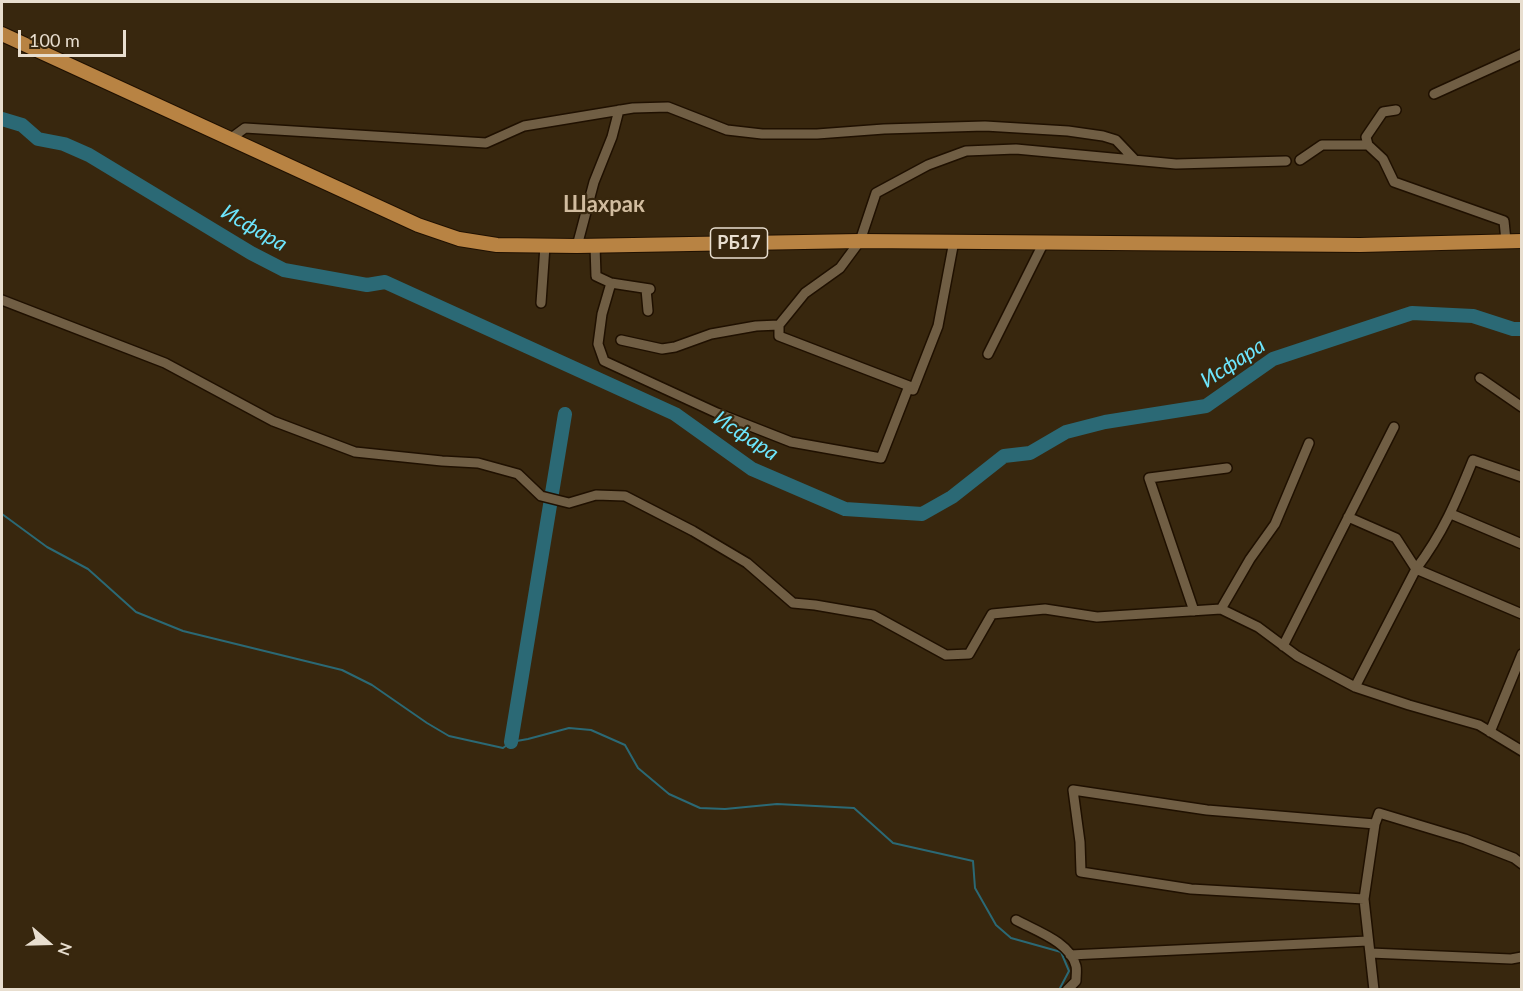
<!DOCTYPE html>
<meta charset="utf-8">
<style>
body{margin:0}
#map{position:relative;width:1523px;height:991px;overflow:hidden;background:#38270e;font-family:Lato,sans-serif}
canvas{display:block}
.frame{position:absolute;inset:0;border:3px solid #e8decf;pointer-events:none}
.north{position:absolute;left:18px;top:913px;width:60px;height:60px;-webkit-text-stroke:4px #38270e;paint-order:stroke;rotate:110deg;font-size:16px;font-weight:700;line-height:24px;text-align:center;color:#e8decf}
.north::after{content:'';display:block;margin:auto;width:21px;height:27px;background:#e8decf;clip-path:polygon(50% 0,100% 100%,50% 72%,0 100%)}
.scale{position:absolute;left:18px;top:30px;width:108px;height:27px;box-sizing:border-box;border:3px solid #e8decf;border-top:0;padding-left:8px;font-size:18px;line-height:21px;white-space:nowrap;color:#e8decf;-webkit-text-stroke:4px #38270e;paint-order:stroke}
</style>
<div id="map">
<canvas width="1523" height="991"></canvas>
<div class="frame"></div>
<div class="north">N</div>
<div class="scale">100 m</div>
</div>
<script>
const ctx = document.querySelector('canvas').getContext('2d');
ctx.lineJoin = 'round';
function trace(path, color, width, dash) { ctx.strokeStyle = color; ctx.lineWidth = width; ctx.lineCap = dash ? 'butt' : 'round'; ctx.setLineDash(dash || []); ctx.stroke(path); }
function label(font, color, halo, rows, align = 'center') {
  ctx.font = font + ' Lato,sans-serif'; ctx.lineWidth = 4.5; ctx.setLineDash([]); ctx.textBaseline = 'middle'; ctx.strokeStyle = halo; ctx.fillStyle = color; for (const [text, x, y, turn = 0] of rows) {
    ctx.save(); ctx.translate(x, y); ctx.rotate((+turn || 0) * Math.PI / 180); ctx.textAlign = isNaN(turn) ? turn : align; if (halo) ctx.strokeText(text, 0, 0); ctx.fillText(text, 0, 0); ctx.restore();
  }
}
const stream = new Path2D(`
 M2,514L47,547L88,569L136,612L183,631L342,670L372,685L427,723L449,736L503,748L511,742L528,739L569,728L591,730L625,745L638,768L669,794L700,808L725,809L777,804L854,808L893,843L973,861L975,888L996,925L1011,938L1061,952L1069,971L1059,990`);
const river = new Path2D(`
 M2,119L22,125L38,139L64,144L89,155L251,253L284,270L367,285L385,282L675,414L752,469L845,509L922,514L952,497L1004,456L1030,453L1066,432L1105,422L1206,406L1273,359L1412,313L1473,316L1513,329H1522
 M511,742L565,414`);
const minor = new Path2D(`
 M1434,94L1522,54
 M230,139L245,128L486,143L524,126L633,108L668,107L727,130L762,134H817L884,129L985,126L1068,131L1103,136L1116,140L1135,160
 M1368,145L1366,137L1383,112L1396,110
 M1300,160L1322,145H1368L1383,159L1394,182L1504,221L1506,241
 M577,246L594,182L612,137L619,110
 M595,246L596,276L611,283L602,314L598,344L604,361L717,413L791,442L881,458L909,386
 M611,283L650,289
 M646,289L648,311
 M2,300L165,363L273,421L355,452L442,461L478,463L518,474L541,496L569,503L596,495L625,496L693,531L747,563L793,603L815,605L873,615L946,655L969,654L992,614L1045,609L1097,617L1221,609L1258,627L1297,656L1355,687L1409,705L1479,725L1522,751
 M541,303L545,246
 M779,325V336L909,386L913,390L938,326L954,241
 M621,340L662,349L675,347L711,334L756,326L779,325L805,293L840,268L860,241L876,193L928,165L966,151L1016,149L1176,164L1286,161
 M988,354L1044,242
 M1480,378L1522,407
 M1522,477L1473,460C1456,502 1443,533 1416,569L1522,614
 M1451,514L1522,544
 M1348,517L1396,538L1416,569L1355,687
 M1221,609L1250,559L1275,524L1309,443
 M1194,611L1149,478L1227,468
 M1283,646L1394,427
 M1490,732L1522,654
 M1364,899L1191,889L1081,872L1080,842L1073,790L1207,810L1375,824
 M1016,920C1036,931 1070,942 1076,966C1077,970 1076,976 1076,981L1067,990
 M1370,953L1511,959L1522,957
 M1070,955L1368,941
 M1374,990L1364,899L1375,824L1379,813L1465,839L1514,858L1522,864`);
const primary = new Path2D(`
 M2,34L418,225L459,239L497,245L577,246L860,241L1360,245L1522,241`);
const shields = [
 [739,243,57]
];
const shieldNames = [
 ["РБ17",739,243]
];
const waterNames = [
 ["Исфара",254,228,30],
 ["Исфара",1233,363,-33],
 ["Исфара",746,436,33]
];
const quarterNames = [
 ["Шахрак",604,205]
];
trace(stream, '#2b6975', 2);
trace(river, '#2b6975', 14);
trace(minor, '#1f1000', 12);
trace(primary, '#1f1000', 16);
trace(minor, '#705e44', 9);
trace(primary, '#b88343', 14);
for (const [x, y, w] of shields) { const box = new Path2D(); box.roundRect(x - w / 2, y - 15, w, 30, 4.5); ctx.fillStyle = '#38270e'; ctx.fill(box); trace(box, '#e8decf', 1.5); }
label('bold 18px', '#e8decf', null, shieldNames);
label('italic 21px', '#6de5fc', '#38270e', waterNames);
label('bold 22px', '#d1bc9f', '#38270e', quarterNames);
</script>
